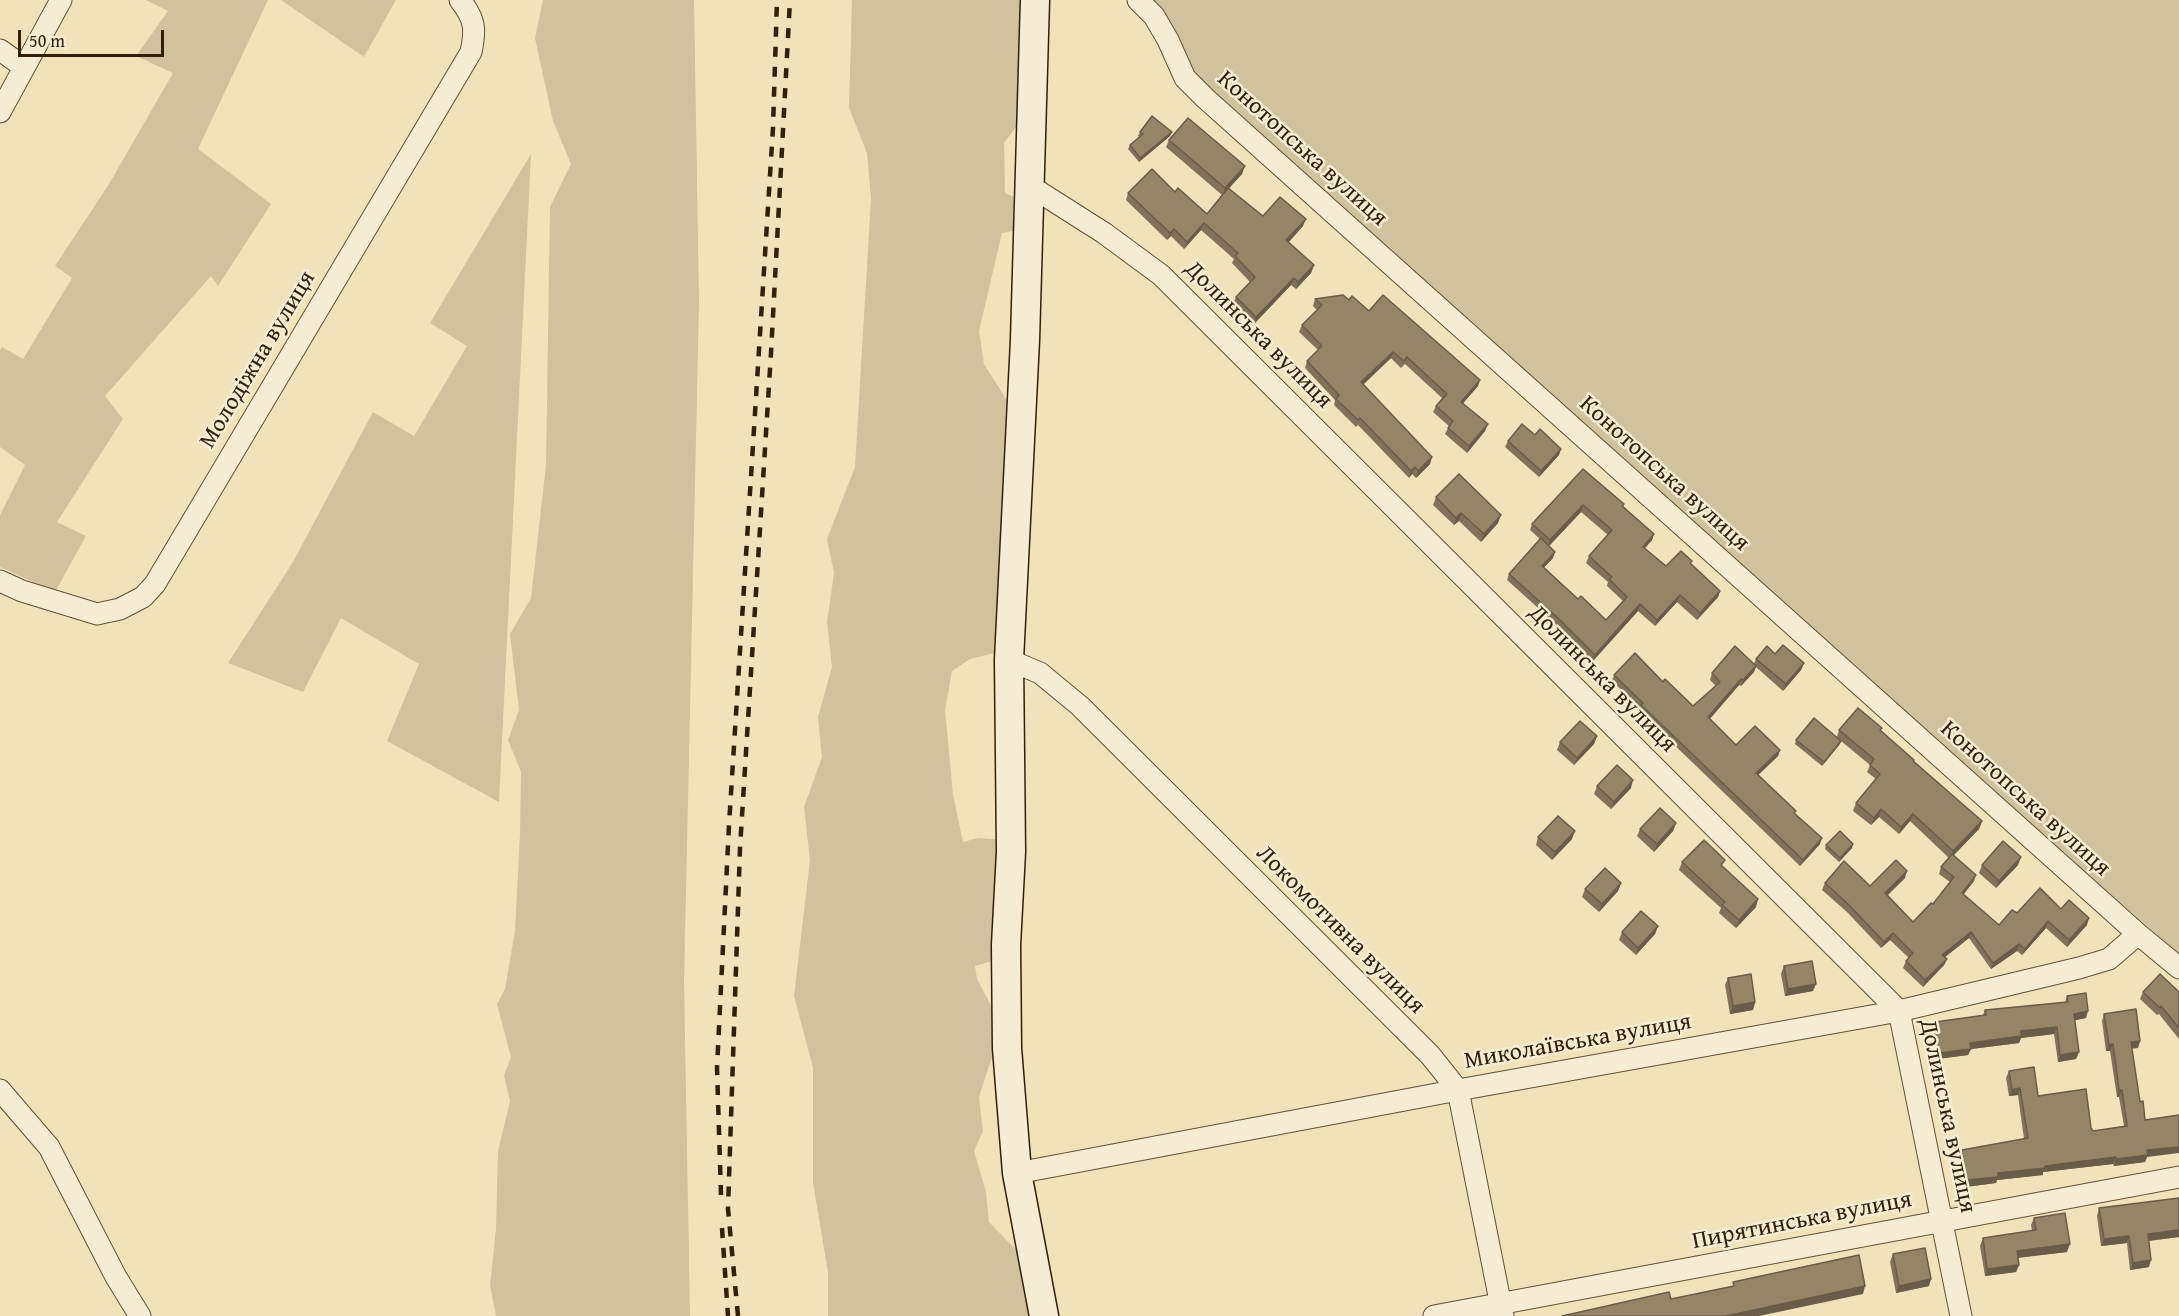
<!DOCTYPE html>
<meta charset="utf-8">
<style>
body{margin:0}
#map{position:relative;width:2179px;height:1316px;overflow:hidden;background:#f1e2bc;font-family:"Gentium Book Plus",serif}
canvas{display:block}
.scale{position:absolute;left:18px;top:30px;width:146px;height:27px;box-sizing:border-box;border:3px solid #341f0b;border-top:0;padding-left:8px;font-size:18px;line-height:21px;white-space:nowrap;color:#341f0b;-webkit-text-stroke:4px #f6ecd3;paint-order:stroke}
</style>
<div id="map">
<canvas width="2179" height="1316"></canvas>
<div class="scale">50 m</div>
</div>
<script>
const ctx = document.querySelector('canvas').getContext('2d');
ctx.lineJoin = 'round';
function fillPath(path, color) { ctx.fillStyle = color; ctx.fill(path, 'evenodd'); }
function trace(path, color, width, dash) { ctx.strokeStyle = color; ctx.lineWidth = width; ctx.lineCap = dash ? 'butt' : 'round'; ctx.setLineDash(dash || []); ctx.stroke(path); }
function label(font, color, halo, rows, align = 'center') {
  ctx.font = font + ' "Gentium Book Plus",serif'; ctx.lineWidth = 5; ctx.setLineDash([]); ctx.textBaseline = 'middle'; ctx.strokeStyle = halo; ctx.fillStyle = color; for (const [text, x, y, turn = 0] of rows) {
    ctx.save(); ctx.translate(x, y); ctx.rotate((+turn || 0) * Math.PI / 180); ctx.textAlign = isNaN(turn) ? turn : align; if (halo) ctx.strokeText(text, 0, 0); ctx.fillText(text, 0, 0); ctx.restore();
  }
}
const green = new Path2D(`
 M146,0H268L198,149L271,204L218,286L211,276L105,396L123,419L57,522L86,536L55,592L0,567V515L25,465L0,447V350L2,347L23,359L72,278L55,266L109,184L173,73L136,56L168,11Z
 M281,0H396L364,57Z
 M543,0H694L699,302L684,982L690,1316H496L490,1285L496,1229L498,1151L510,1101L504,1075L511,1057L497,1004L505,989L515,931L520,834L521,772L508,740L519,710L510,634L531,598L546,465L550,207L571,164L553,121L535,38Z
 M852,0H1027L1025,115L1004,143L1005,193L1019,199L1018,230L1002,233L979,331L984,364L1008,402L995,653L970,659L952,671L945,710L953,795L963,842L978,838L1003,840L1002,958L975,966L977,979L1002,1026L979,1097L983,1131L974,1151L986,1192L989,1222L1021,1255L1035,1316H828V1272L813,1183V1068L794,996L810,860L804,807L822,757L818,717L832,667L827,622L834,573L827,539L855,467L871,199L867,153L849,108Z
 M1148,0H2179V954L1900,710L1195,79Z
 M531,154L499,802L387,741L419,664L341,618L303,692L228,663L293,562L373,412L414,436L467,346L430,323Z`);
const street = new Path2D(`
 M1138,0L1154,16L1168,40L1185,78L1205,98L2138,934L2179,968
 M0,50L24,67
 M0,112L61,0
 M1030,186L1104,233L1161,275L1899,1011L1961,1316
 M0,581L22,591L97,614L120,609L143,597L155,584L471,52C476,29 475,19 460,0
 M1009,660L1040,673L1080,706L1430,1055L1458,1090L1503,1316
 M0,1090L49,1147L116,1277L140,1316
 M1017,1173L1458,1090L1899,1011L2079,968L2109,959L2138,934
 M1434,1316L2179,1177`);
const secondary = new Path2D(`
 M1035,0L1025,340L1009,660L1011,852L1006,945L1007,1048L1017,1173L1044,1316`);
const rail = new Path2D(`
 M721,1195L717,1068L729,825L773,128L777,0
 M722,1228L728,1316
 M738,1316L728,1209L740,848L771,353L790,0`);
const wall = new Path2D(`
 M1140,132H1172L1170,136L1139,162L1128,149L1130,145L1140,137L1138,136Z
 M1169,140L1242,174L1229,188L1263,216L1303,226L1289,242L1314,265L1311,273L1296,289L1291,285L1254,324L1233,304L1236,297L1250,282L1232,263L1234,259L1201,230L1184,249L1171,236L1167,240L1126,200L1128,193L1175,192L1207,214L1222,195L1166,147Z
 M1315,299L1349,300L1369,311L1478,386L1463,403L1485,431L1467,453L1445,434L1449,426L1433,412L1436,406L1442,398L1405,364L1401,368L1391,358L1363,385L1430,464L1416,478L1412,474L1409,478L1358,425L1356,427L1334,405L1335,400L1305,368L1307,361L1318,350L1299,332L1302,325L1317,310L1313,306Z
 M1535,435L1559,455L1539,477L1505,447L1508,441Z
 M1583,469L1624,504L1623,506L1654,534L1652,540L1645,548L1666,566L1691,564L1720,591L1718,597L1697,620L1677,602L1655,626L1638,611L1592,662L1557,625L1507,580L1509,574L1540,539L1530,530L1532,524ZM1581,512L1608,535L1589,556L1586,563L1608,582L1607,586L1623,601L1606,620L1578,599L1544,567L1553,558L1549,546Z
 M1436,497L1498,523L1481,542L1459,521L1454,525L1433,505Z
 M1775,654L1804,663L1801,670L1783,691L1756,667L1754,672L1741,686L1739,685L1710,719L1736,745L1780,750L1778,756L1758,775L1795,814L1820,844L1800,866L1639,711L1640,708L1612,681L1614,675L1663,682L1693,706L1716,686L1710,680L1712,673L1754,664L1756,659Z
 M1839,730L1881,731L1914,761L1982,821L1979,829L1953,856L1974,881L1963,895L1999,925L2017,913L2061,909L2087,925L2067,947L2046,928L2022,955L2017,951L1991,969L1969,938L1945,957L1947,959L1944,965L1923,987L1903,968L1906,961L1909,958L1890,940L1881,948L1847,912L1822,890L1825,883L1870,886L1905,878L1888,895L1913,922L1933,904L1950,882L1939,874L1941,867L1949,858L1910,821L1899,834L1879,817L1871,825L1853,811L1856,803L1876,779L1867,772L1870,765L1841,741L1839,745L1822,766L1795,744L1796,740L1837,737Z
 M1597,736L1594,744L1574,765L1557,750L1560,742Z
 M1597,786L1631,788L1611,809L1594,794Z
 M1676,823L1673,831L1654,852L1637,836L1640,829Z
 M1538,837L1572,839L1552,860L1536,845Z
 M1826,845L1852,848L1839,862L1825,849Z
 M1682,862L1723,867L1756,907L1736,928L1719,913L1721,908L1679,870Z
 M1982,865H2018L1996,888L1979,873Z
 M1621,883L1618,891L1599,912L1582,897L1585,889Z
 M1658,926L1655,934L1636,955L1619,940L1622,932Z
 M1784,966L1813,991L1785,996L1781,974Z
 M1728,978L1755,1002L1753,1010L1730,1014L1725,985Z
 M2143,992H2179V1039L2159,1014L2157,1015L2140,999Z
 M2067,996L2086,1018L2075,1020L2079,1052L2076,1059L2058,1062L2054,1034L2021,1038L2019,1043L1971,1049L1968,1055L1937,1059L1933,1029L1935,1022L1983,1015L1985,1010L2065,1002Z
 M2104,1014L2140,1041L2138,1048H2132L2147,1157L2145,1162L2114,1166L2113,1164L2043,1172V1175L1997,1180L1996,1183L1965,1187L1960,1157L1962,1150L2024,1139L2018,1095L2009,1096L2006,1078L2009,1071L2038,1096L2091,1128L2093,1131L2124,1126L2119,1097H2117L2110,1051H2106L2102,1021Z
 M2179,1198V1237L2149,1241V1267L2130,1270L2127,1243L2101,1246L2097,1216L2099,1208Z
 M2034,1218L2067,1252L2018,1258L2019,1265L2016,1272L1985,1276L1980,1246L1983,1238L2032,1231L2031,1225Z
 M1893,1254L1929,1286L1896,1293L1890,1262Z`);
const shadedWall = new Path2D(`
 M1172,132L1170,136L1139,162L1140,158Z
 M1245,166L1242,174L1223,195L1225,188Z
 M1306,219L1303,226L1284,247L1286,240Z
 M1204,223L1201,230L1184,249L1187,242Z
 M1174,229L1171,236L1167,240L1170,233Z
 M1314,265L1311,273L1296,289L1298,282Z
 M1294,278L1291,285L1254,324L1256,317Z
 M1393,352L1391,358L1358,389L1361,382Z
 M1480,380L1478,386L1459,408L1461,402Z
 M1488,424L1485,431L1467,453L1469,446Z
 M1561,449L1559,455L1539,477L1541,471Z
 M1432,457L1430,464L1416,478L1418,471Z
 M1415,467L1412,474L1409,478L1411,471Z
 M1583,505L1581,512L1548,547L1550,540Z
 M1461,513L1459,521L1454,525L1456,518Z
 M1501,515L1498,523L1481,542L1484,534Z
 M1654,534L1652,540L1641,553L1643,547Z
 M1555,552L1553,558L1540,572L1542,566Z
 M1720,591L1718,597L1697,620L1700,613Z
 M1680,595L1677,602L1655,626L1657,620Z
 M1640,604L1638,611L1592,662L1595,655Z
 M1804,663L1801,670L1783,691L1786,684Z
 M1756,666L1754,672L1741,686L1743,680Z
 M1741,679L1739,685L1706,723L1708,717Z
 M1597,736L1594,744L1574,765L1577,758Z
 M1841,741L1839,745L1822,766L1824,762Z
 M1780,750L1778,756L1754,779L1756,773Z
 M1633,780L1631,788L1611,809L1614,802Z
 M1881,809L1879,817L1871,825L1874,818Z
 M1913,814L1910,821L1899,834L1901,827Z
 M1982,821L1979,829L1950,859L1953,851Z
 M1676,823L1673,831L1654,852L1657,844Z
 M1575,831L1572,839L1552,860L1555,852Z
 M1822,838L1820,844L1800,866L1803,860Z
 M1853,844L1852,848L1839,862L1840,858Z
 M2021,857L2018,865L1996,888L1999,881Z
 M1907,871L1905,878L1883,899L1885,893Z
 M1976,875L1974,881L1959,900L1962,893Z
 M1621,883L1618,891L1599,912L1602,904Z
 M1758,899L1756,907L1736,928L1739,920Z
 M2089,918L2087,925L2067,947L2069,940Z
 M2048,921L2046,928L2022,955L2025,949Z
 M1658,926L1655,934L1636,955L1638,948Z
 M1971,932L1969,938L1940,961L1942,955Z
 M1893,933L1890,940L1881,948L1884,942Z
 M2019,944L2017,951L1991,969L1993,963Z
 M1947,959L1944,965L1923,987L1925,980Z
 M1816,984L1813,991L1785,996L1788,989Z
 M1755,1002L1753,1010L1730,1014L1733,1006Z
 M2088,1011L2086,1018L2072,1021L2074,1014Z
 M2057,1027L2054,1034L2021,1038L2019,1043L1971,1049L1968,1055L1937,1059L1939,1053L1970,1043L2021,1031Z
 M2140,1041L2138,1048L2129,1049L2131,1042Z
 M2113,1044L2110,1051H2106L2109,1045Z
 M2079,1052L2076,1059L2058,1062L2060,1055Z
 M2020,1088L2018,1095L2009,1096L2012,1090Z
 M2119,1090H2122L2119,1097H2117Z
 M2179,1147V1153L2147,1157L2145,1162L2114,1166L2116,1159L2147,1150Z
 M2116,1157L2113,1164L2043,1172V1175L1997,1180L1996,1183L1965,1187L1967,1180L1998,1173L2045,1166Z
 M2179,1230V1237L2145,1241L2148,1234Z
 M2129,1236L2127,1243L2101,1246L2104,1239Z
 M2070,1244L2067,1252L2014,1258L2017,1251Z
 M2151,1260L2149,1267L2130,1270L2133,1263Z
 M2019,1265L2016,1272L1985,1276L1987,1269Z
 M1931,1279L1929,1286L1896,1293L1899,1286Z
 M1865,1286L1863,1294L1759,1316H1726Z`);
const building = new Path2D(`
 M1152,116L1172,132L1140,158L1130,145L1143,134L1140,132Z
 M1188,118L1245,166L1225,188L1169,140Z
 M1152,169L1175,192L1178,188L1207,214L1228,188L1263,216L1280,197L1306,219L1286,240L1314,265L1298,282L1294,278L1256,317L1236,297L1255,277L1235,256L1238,253L1204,223L1187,242L1174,229L1170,233L1128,193Z
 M1343,295L1349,300L1352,296L1369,311L1383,295L1480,380L1461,402L1488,424L1469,446L1448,428L1453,421L1436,406L1447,394L1407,357L1404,361L1393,352L1361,382L1432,457L1418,471L1415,467L1411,471L1360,418L1358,420L1336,399L1339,395L1307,361L1322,346L1302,325L1322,305L1315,299Z
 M1522,424L1535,435L1540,429L1561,449L1541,471L1508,441Z
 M1583,469L1624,504L1622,506L1654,534L1643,547L1666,566L1681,551L1692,561L1690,563L1720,591L1700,613L1680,595L1657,620L1640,604L1595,655L1559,619L1509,574L1541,538L1555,552L1542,566L1578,599L1581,596L1606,620L1627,597L1609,579L1612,577L1589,556L1612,530L1583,505L1550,540L1532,524Z
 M1459,474L1501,515L1484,534L1461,513L1456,518L1436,497Z
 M1783,645L1804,663L1786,684L1756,659L1767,646L1775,654Z
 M1735,646L1756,666L1743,680L1741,679L1708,717L1736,745L1755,726L1780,750L1756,773L1796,811L1794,813L1822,838L1803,860L1641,705L1643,703L1614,675L1635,653L1663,682L1665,679L1693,706L1720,682L1712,673Z
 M1858,708L1882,728L1880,730L1914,760L1913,761L1982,821L1953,851L1913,814L1901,827L1881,809L1874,818L1856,803L1880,774L1870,765L1874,759L1839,730Z
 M1814,718L1841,741L1824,762L1796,740Z
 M1580,721L1597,736L1577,758L1560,742Z
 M1617,765L1633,780L1614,802L1597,786Z
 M1660,808L1676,823L1657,844L1640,829Z
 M1558,816L1575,831L1555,852L1538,837Z
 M1840,831L1853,844L1840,858L1826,845Z
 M1704,840L1725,860L1721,865L1758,899L1739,920L1722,905L1725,902L1682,862Z
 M2003,841L2021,857L1999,881L1982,865Z
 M1952,854L1976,875L1962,893L1999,925L2012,910L2017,913L2040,888L2061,909L2069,900L2089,918L2069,940L2048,921L2025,949L2019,944L1993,963L1971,932L1942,955L1947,959L1925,980L1906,961L1913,953L1893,933L1884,942L1849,905L1825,883L1844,861L1870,886L1896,860L1907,871L1885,893L1913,922L1931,903L1933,904L1954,877L1941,867Z
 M1605,868L1621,883L1602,904L1585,889Z
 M1641,911L1658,926L1638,948L1622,932Z
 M1812,961L1816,984L1788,989L1784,966Z
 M1751,974L1755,1002L1733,1006L1728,978Z
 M2160,974L2179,992V1028L2161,1006L2160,1008L2143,992Z
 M2086,993L2088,1011L2074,1014L2079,1052L2060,1055L2057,1027L2021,1031V1036L1970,1043L1971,1049L1939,1053L1935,1022L1986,1015L1985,1010L2068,1002L2067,996Z
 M2136,1009L2140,1041L2131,1042L2140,1102L2143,1101L2145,1120L2179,1115V1147L2147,1150L2148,1155L2116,1159V1157L2045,1166V1168L1998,1173V1177L1967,1180L1962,1150L2028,1138L2020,1088L2012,1090L2009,1071L2034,1067L2038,1096L2086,1089L2091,1128L2093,1131L2127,1126L2122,1090H2119L2113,1044L2109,1045L2104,1014Z
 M2179,1198V1230L2148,1234L2151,1260L2133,1263L2129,1236L2104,1239L2099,1208Z
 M2065,1213L2070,1244L2017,1251L2019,1265L1987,1269L1983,1238L2036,1230L2034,1218Z
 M1925,1248L1931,1279L1899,1286L1893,1254Z
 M1859,1255L1865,1286L1726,1316H1562L1669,1292L1671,1299L1734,1286L1733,1282Z`);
const streetNames = [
 ["Конотопська вулиця",1302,149,42],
 ["Долинська вулиця",1258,335,45],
 ["Молодіжна вулиця",258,360,-59],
 ["Конотопська вулиця",1664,474,42],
 ["Долинська вулиця",1602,679,45],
 ["Конотопська вулиця",2025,799,42],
 ["Локомотивна вулиця",1340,930,45],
 ["Миколаївська вулиця",1578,1042,-10],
 ["Долинська вулиця",1947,1116,78],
 ["Пирятинська вулиця",1802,1221,-11]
];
fillPath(green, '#d1c19e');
trace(street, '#635037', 23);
trace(secondary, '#341f0b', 31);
trace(street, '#f6ecd3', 21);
trace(secondary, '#f6ecd3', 28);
trace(rail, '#341f0b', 4.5, [10, 10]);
fillPath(wall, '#817259');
fillPath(shadedWall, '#695c48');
fillPath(building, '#968467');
trace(building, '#695c48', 1.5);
label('24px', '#341f0b', '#f6ecd3', streetNames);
</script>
